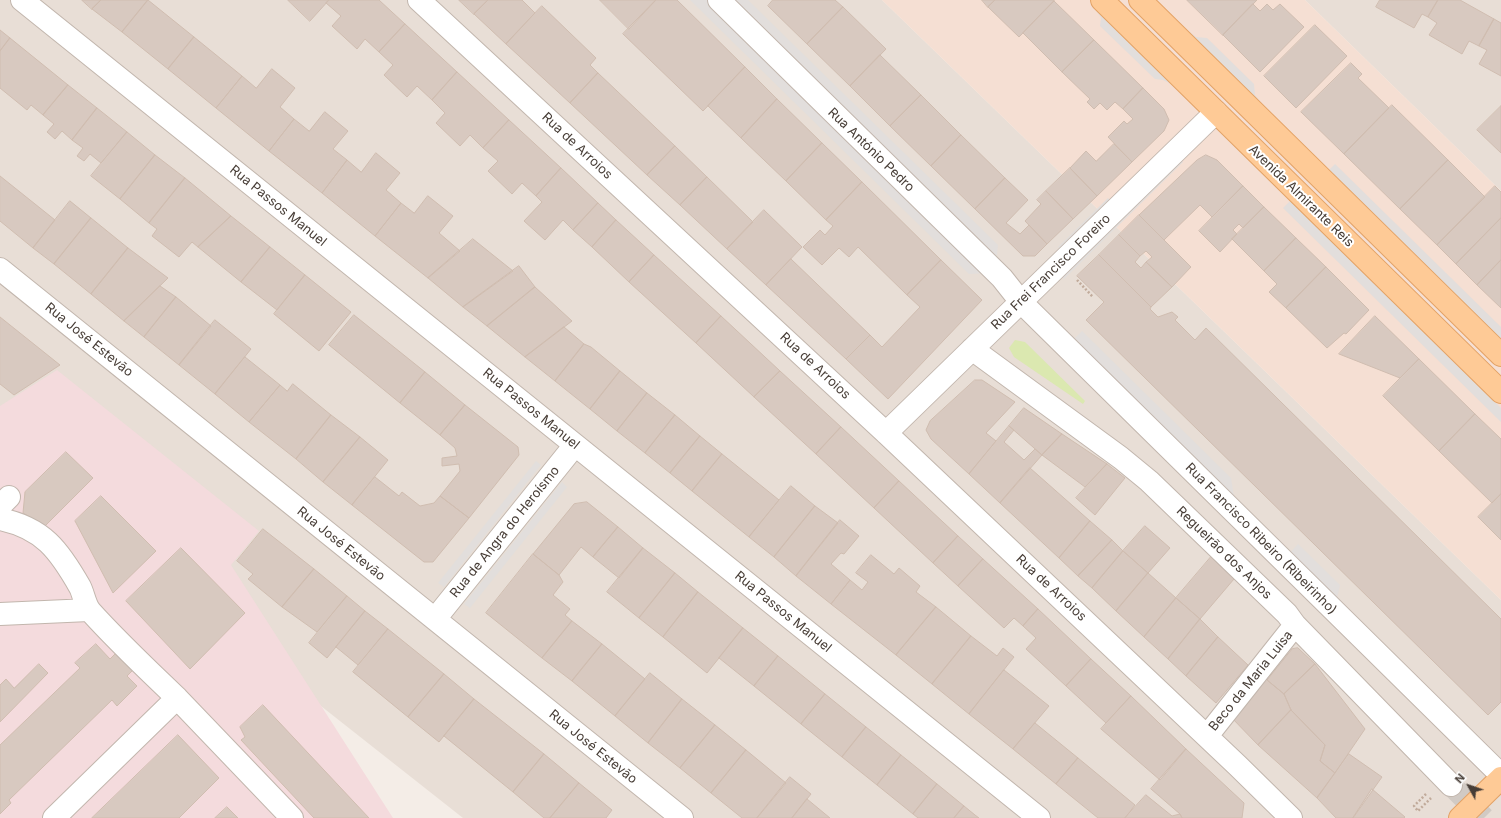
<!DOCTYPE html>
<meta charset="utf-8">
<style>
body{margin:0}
#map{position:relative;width:1501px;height:818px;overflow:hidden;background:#f4ede7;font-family:Inter,sans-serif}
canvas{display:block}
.north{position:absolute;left:1449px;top:766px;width:40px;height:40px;-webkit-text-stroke:3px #fff;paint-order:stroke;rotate:310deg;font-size:11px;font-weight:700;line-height:16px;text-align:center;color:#473d36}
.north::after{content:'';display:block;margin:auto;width:14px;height:18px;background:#473d36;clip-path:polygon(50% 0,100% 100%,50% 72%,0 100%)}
</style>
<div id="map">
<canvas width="1501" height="818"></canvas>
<div class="north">N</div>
</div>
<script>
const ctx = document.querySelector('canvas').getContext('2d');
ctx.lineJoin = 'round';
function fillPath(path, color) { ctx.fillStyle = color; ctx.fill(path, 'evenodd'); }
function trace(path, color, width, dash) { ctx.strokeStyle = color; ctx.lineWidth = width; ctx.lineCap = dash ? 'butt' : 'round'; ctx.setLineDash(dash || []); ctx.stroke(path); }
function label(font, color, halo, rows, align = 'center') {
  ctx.font = font + ' Inter,sans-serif'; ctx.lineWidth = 4; ctx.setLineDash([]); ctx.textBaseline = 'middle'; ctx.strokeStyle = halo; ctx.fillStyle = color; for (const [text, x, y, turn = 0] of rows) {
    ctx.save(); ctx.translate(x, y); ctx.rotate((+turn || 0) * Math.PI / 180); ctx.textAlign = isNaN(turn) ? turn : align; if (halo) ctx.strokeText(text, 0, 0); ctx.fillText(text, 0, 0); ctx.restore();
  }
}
const residential = new Path2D(`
 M0,0H882L1501,600V818H463L0,453Z
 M1305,0H1501V191Z`);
const commercial = new Path2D(`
 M882,0H1305L1501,191V600Z`);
const medical = new Path2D(`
 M57,370L259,531L231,565L393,818H0V406Z`);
const green = new Path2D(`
 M1015,340L1025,342L1085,401L1083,404L1014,357L1009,348Z`);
const parking = new Path2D(`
 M690,0H710L988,273L969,274Z
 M727,0H748L998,245L996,264Z
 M1096,10L1171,84L1163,80L1155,79L1100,26L1101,18Z
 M1187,30L1196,37L1207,38L1254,84L1255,95L1262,104Z
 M1178,157L1183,162L1064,279L1059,273Z
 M1335,164L1501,327V339L1329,170Z
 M1108,198L1113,204L1063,252L1058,247Z
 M1290,201L1501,408V422L1283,208Z
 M1082,331L1231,478L1235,503L1071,342Z
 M536,461L541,465L444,587L438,583Z
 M562,482L567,487L470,608L464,604Z
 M1298,544L1340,585L1336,602L1288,555Z`);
const building = new Path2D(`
 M82,0H101L92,9Z
 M101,0H148L122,32L92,9Z
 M148,0L194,37L168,69L122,32Z
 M288,0H329L310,21Z
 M329,0H379L405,24L379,52L365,39L357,49L332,26L341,16L326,3Z
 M459,0H488L474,14Z
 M488,0H522L535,13L506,44L474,14Z
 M600,0H656L629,29Z
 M656,0H677L745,67L703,111L623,34Z
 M773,0H835L843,7L807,44L768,6Z
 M982,0H995L988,7Z
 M995,0H1054V1L1019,37L988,7Z
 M1187,0H1257L1223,35Z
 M1380,0H1438L1428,17L1422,14L1414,28L1376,7Z
 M1438,0H1460L1494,19L1479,46L1469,41L1462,54L1429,35L1437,23L1428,17Z
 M1054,1L1094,40L1062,72L1023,33Z
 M1253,4L1260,11L1267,4L1273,10L1280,4L1304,27L1260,72L1223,35Z
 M542,6L596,58L590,65L598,73L570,103L506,44Z
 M843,7L886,49L850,86L807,44Z
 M1494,19L1501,23V76L1479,64L1487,50L1479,46Z
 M405,24L457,72L432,100L417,86L407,97L384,75L393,65L379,52Z
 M1315,25L1347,56L1296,108L1264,76Z
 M0,30L10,38L0,51Z
 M194,37L242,76L216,108L168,69Z
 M10,38L68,85L43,115L31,105L27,110L0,88V51Z
 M1094,40L1143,88L1123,109L1115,102L1107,110L1100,103L1094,109L1087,102L1090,99L1062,72Z
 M880,55L921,95L890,126L850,86Z
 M1351,63L1362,74L1358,78L1389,108L1344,154L1301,112Z
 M745,67L777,99L741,138L708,106Z
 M272,69L295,88L280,107L294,119L269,151L216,108L242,76L256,88Z
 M457,72L509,120L483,148L470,135L460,146L436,123L445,113L432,100Z
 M598,73L675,146L647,175L570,103Z
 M68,85L97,108L72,140L62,131L55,139L47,132L54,124L43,115Z
 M1143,88L1164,109L1169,120L1164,131L1132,162L1108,137L1124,121L1127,124L1133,119L1123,109Z
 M921,95L961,135L931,166L890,126Z
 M777,99L822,143L786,181L741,138Z
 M1392,105L1448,160L1400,209L1344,154Z
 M1501,106V153L1477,130Z
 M97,108L127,132L101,163L90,154L84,161L77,156L83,148L72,140Z
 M325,112L348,131L333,149L347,160L322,193L269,151L294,119L309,131Z
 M509,120L561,168L536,196L522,183L512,194L488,171L498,161L483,148Z
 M127,132L155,155L120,199L91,176Z
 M961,135L1005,178L975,209L931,166Z
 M822,143L862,182L826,220L786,181Z
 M1114,144L1132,162L1097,196L1070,168L1086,151L1096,161Z
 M675,146L707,177L680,205L647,175Z
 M376,153L400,173L386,190L401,203L375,236L322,193L347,160L361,172Z
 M155,155L185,178L149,223L120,199Z
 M1206,155L1217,160L1243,186L1212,217L1200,205L1164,240L1139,215L1197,160Z
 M1448,160L1485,197L1437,245L1400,209Z
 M561,168L598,203L573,230L563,220L545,240L524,221L542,202L536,196Z
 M1070,168L1097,196L1073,219L1046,191Z
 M0,176L55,220L33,248L0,221Z
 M707,177L753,222L727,249L680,205Z
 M185,178L231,216L198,247L192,242L179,257L152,236L157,229L149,223Z
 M1005,178L1028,200L1006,223L1020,234L1029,225L1047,244L1035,256H1023L975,209Z
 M862,182L941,260L907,295L858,247L849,257L839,248L822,265L803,247L820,230L825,235L833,226L826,220Z
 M1243,186L1264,207L1243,228L1239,224L1233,230L1237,234L1220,252L1199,231Z
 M1495,186L1501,192V218L1456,264L1437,245Z
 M1046,191L1073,219L1047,244L1025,221L1041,204L1037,200Z
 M428,196L453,216L439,233L460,251L428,278L375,236L401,203L414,213Z
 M70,201L91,218L54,264L33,248Z
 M598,203L616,220L592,247L573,230Z
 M1264,207L1296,238L1264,271L1232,239Z
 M764,210L802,247L766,285L727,249Z
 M1139,215L1191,267L1172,287L1146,262L1152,257L1146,251L1140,256L1119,235Z
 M231,216L270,247L241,282L198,247Z
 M91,218L128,248L91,294L54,264Z
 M1501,218V260L1477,285L1456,264Z
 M616,220L654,255L629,282L592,247Z
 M1119,235L1140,256L1135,262L1141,268L1146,262L1172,287L1151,307L1099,255Z
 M1296,238L1326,267L1286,308L1269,292L1277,284L1264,271Z
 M473,239L513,271L463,307L428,278Z
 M270,247L305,275L277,310L241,282Z
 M128,248L168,278L124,321L91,294Z
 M654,255L721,316L696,343L629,282Z
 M1099,255L1151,307L1150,309L1158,317L1172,312L1178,317L1175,320L1195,340L1206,328L1501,619V702L1488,715L1086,320L1104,302L1077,276Z
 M791,259L870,335L846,359L766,285Z
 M941,260L982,300L888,399L846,359L870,335L882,347L920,307L907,295Z
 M1501,260V308L1477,285Z
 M519,266L535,287L487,326L463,307Z
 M1326,267L1369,310L1346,334L1344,333L1327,348L1286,308Z
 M305,275L351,312L319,351L274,314Z
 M160,286L176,297L144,337L124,321Z
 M535,287L572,321L525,357L487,326Z
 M176,297L211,326L179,365L144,337Z
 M354,315L425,372L400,403L329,345Z
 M721,316L780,371L754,397L696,343Z
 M1375,316L1419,359L1400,378L1339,354Z
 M0,317L60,365L14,395L0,384Z
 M215,320L251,349L215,394L179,365Z
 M564,327L584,344L555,381L525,357Z
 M584,344L591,347L620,371L590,409L555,381Z
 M245,357L280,385L249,422L215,394Z
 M1419,359L1475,414L1439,451L1383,396Z
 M620,371L647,393L617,431L590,409Z
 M780,371L841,427L816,454L754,397Z
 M425,372L465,405L440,435L400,403Z
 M975,380H982L1015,402L986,433L996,441L969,474L931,439L926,430L930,421Z
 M293,384L331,415L296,459L249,422L280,385L287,391Z
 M647,393L675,415L645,453L617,431Z
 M465,405L518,447L519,455L469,518L440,496L460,471L459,464L442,466V458L457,456L455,448L440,435Z
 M1024,408L1062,434L1042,455L1009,426Z
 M1475,414L1501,439V494L1492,503L1439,451Z
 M331,415L360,437L323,482L296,459Z
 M675,415L700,436L670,473L645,453Z
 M1009,426L1014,430L1004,442L1024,460L1035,449L1042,455L1000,503L969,474Z
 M841,427L899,481L874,508L816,454Z
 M1062,434L1107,464L1085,487L1042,455Z
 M700,436L722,454L692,491L670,473Z
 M360,437L388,460L352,505L323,482Z
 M66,452L93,478L45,526L23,513L25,492Z
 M722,454L779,500L749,537L692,491Z
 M1107,464L1125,478L1095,515L1076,498Z
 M1030,468L1090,521L1059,558L1000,503Z
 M375,477L399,496L402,492L420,506L434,503L440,496L469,518L433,562H424L352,505Z
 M899,481L958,536L933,563L874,508Z
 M791,486L815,506L774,557L749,537Z
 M1501,494V540L1478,517Z
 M101,496L156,551L113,593L75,521Z
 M587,502L618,527L593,557L581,547L559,575L533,554L574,504Z
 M815,506L838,523L796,576L774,557Z
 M840,520L859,536L844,554L841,553L831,564L850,580L831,604L796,576Z
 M1090,521L1112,540L1078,576L1059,558Z
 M1145,526L1170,548L1148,573L1123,551Z
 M618,527L643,548L619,578L593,557Z
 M263,529L314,569L282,607L248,579L253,574L237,561Z
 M958,536L983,559L958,586L933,563Z
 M1112,540L1123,551L1092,588L1078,576Z
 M181,548L245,613L190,669L126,601Z
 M643,548L675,573L639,618L607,592Z
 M1123,551L1148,573L1116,611L1092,588Z
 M533,554L559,575L563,582L553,595L570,609L565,615L572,621L542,658L486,613Z
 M871,555L894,574L899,568L920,586L916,592L936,607L896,655L831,604L850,580L862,590L868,582L856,573Z
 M1211,557L1234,579L1200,619L1176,598Z
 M983,559L1038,609L1023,626L1014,618L1004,628L958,586Z
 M314,569L347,596L317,632L282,607Z
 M675,573L698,592L663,637L639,618Z
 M1148,573L1176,598L1144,637L1116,611Z
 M698,592L743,628L707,673L663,637Z
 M347,596L365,611L327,658L309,643Z
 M1176,598L1200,619L1168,659L1144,637Z
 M936,607L971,636L932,684L896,655Z
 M1038,609L1091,659L1066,686L1026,649L1036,638L1023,626Z
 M365,611L388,629L358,665L336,647Z
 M1200,619L1218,637L1186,676L1168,659Z
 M572,621L602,644L572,681L542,658Z
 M743,628L778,656L754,686L719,658Z
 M388,629L444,674L408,717L353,672Z
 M971,636L997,656L1003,648L1014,657L969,714L932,684Z
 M1218,637L1248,665L1216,703L1186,676Z
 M96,644L110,659L119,650L136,667L127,676L137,686L117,706L112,700L9,800L11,803L0,814V745L80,668L75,663Z
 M602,644L645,679L615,716L572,681Z
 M1298,648L1315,664L1284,694L1267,680L1292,649Z
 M778,656L825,694L801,724L754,686Z
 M1091,659L1131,696L1106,723L1066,686Z
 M39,664L48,673L0,722V685L6,679L14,688Z
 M1315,664L1365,729L1335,773L1320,761L1325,745L1291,710L1284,694Z
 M1004,670L1049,706L1013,749L969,714Z
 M650,673L682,699L648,743L615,716Z
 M444,674L474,699L439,742L408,717Z
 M1267,680L1284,694L1291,710L1258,745L1230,716Z
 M825,694L866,727L842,757L801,724Z
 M1131,696L1186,749L1160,780L1101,729Z
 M474,699L544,754L513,792L444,736Z
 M682,699L715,725L680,768L648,743Z
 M263,705L369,818H314L241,740L245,737L240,727Z
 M1291,710L1325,745L1320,761L1335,773L1317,798L1258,745Z
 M1035,723L1078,758L1056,784L1013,749Z
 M715,725L746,750L711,793L680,768Z
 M866,727L901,755L877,785L842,757Z
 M178,735L219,778L179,818H92Z
 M1186,749L1244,803L1242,818H1182L1180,814L1151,789Z
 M746,750L786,783L757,818H742L711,793Z
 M544,754L579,783L550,818H544L513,792Z
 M1349,754L1382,777L1353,818H1336L1317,798Z
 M901,755L937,784L913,814L877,785Z
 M1078,758L1135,805L1125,818H1098L1056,784Z
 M790,777L811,794L792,818H757Z
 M579,783L612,810L606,818H550Z
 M937,784L964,806L954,818H918L913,814Z
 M1372,789L1405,817L1404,818H1353Z
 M1146,795L1172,816L1180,814L1182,818H1125Z
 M807,799L830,818H792Z
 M964,806L975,815L979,818H954Z
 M227,807L238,818H215Z`);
const minorTunnel = new Path2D(`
 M1451,785L1484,818`);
const path = new Path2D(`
 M1077,280L1093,297
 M1426,794L1414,806L1418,811L1431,798`);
const minor = new Path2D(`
 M22,0L1039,818
 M419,0L886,433L1237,765L1291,818
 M719,0L1002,278L1021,302L1501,775
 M0,269L682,818
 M972,349L1121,458L1149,481L1287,614L1295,625L1451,785
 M886,433L1216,112
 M0,506L9,497
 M0,519C43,528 59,550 80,587C84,595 85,606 91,612C118,642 148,670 177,698
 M0,614L89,610
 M435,619L575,445
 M1207,736L1295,625
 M54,818L177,698L292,818`);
const major = new Path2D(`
 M1102,0L1501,392
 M1140,0L1501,355
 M1460,818L1501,778`);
const streetNames = [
 ["Rua de Arroios",577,146,43],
 ["Rua António Pedro",871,150,44],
 ["Avenida Almirante Reis",1301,196,44],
 ["Rua Passos Manuel",278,206,39],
 ["Rua Frei Francisco Foreiro",1051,272,-44],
 ["Rua José Estevão",89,340,39],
 ["Rua de Arroios",815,366,43],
 ["Rua Passos Manuel",531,409,39],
 ["Rua de Angra do Heroísmo",505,532,-51],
 ["Rua Francisco Ribeiro (Ribeirinho)",1261,539,45],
 ["Rua José Estevão",341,544,39],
 ["Regueirão dos Anjos",1224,553,44],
 ["Rua de Arroios",1051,588,43],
 ["Rua Passos Manuel",783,612,39],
 ["Beco da Maria Luisa",1251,681,-51],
 ["Rua José Estevão",593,747,39]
];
fillPath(residential, '#e8ded6');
fillPath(commercial, '#f5dfd3');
fillPath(medical, '#f4dbdd');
fillPath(green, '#dbe8b0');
fillPath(parking, '#e2dedc');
fillPath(building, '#d8c9c0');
trace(building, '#d0bdb0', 1);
trace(minorTunnel, '#d1cac4', 22, [22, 11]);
trace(minor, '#c2b6ad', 24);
trace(major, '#e3a266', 24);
trace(path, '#c1ab9b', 2.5, [2, 2]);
trace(minor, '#fff', 22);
trace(major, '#feca96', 22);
label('13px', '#473d36', '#fff', streetNames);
</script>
